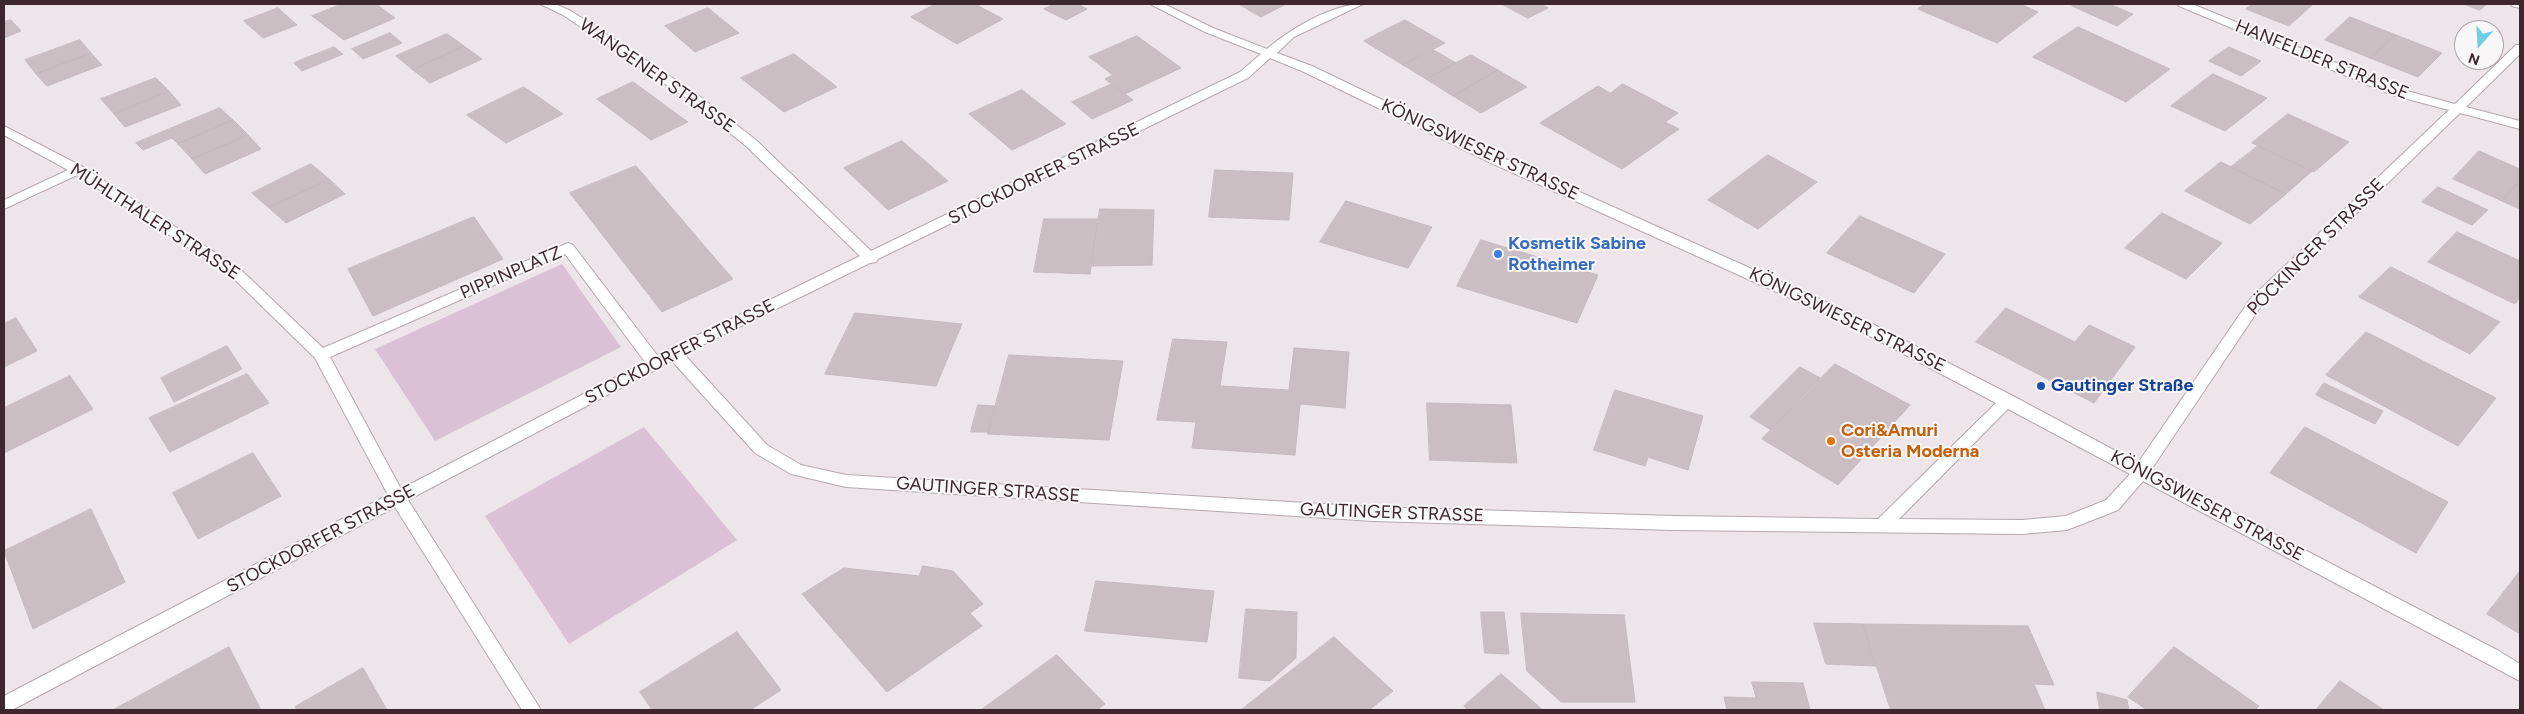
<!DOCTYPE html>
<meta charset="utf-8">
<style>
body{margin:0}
#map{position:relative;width:2524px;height:714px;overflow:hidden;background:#ede5e9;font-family:Figtree,sans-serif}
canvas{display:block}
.frame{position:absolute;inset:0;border:5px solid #3d262e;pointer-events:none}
.north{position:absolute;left:2454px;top:20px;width:50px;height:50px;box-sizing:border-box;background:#f9f6f8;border:1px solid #aea3a7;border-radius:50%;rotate:199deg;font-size:14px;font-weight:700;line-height:20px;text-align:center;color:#3d262e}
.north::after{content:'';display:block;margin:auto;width:18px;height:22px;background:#6ecde2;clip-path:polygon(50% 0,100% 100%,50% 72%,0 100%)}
</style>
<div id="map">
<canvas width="2524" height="714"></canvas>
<div class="frame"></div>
<div class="north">N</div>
</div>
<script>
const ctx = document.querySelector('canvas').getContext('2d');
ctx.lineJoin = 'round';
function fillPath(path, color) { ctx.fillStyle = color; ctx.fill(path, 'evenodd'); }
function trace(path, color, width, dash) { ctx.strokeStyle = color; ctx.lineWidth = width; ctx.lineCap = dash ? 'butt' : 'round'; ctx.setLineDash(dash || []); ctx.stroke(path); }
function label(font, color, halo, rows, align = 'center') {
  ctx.font = font + ' Figtree,sans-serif'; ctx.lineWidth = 4; ctx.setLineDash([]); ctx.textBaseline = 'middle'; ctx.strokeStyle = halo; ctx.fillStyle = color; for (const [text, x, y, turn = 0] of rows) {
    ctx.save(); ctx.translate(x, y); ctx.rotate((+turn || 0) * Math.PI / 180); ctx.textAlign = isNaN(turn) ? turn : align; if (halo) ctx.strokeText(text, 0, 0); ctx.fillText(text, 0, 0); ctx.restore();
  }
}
const green = new Path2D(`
 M562,264L621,347L435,441L375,349Z
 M644,427L737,540L569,644L485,516Z`);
const building = new Path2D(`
 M342,4H376L395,18L344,40L312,16Z
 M936,4H975L1003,19L957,44L911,17Z
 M1054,4H1077L1087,9L1066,20L1044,9Z
 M1239,4H1286L1261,17Z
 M1502,4H1541L1548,8L1528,18Z
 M1925,4H2020L2038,12L1997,43L1918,9Z
 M2075,4H2109L2133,14L2117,26L2072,6Z
 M2253,4H2313L2289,26L2246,9Z
 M2464,4H2487L2480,10Z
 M278,8L297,25L263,38L244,21Z
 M708,8L739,33L695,52L665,26Z
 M2350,17L2396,35L2370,58L2325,40Z
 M11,20L21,31L4,38V22Z
 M1405,20L1445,43L1403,65L1364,41Z
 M2078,27L2170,69L2126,102L2033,57Z
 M390,33L402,43L363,59L352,49Z
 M447,34L464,46L413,70L396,56Z
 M2396,35L2442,53L2418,77L2370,58Z
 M1137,36L1181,68L1125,94L1105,79L1113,75L1089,57Z
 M80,40L91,53L36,74L25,60Z
 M464,46L482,59L430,83L413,70Z
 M334,47L343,54L302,71L294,63Z
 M2229,47L2261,61L2241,76L2209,61Z
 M1432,49L1456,63L1426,79L1403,65Z
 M91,53L102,65L47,86L36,74Z
 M794,54L837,87L784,112L741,78Z
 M1471,55L1498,70L1453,96L1426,79Z
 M1498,70L1527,87L1481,113L1453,96Z
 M2213,74L2267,98L2225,131L2171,106Z
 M156,78L169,91L114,114L101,99Z
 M633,82L688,122L651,140L597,99Z
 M1112,84L1133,100L1092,119L1072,102Z
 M1623,84L1678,113L1665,122L1679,129L1622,169L1540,123L1598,86L1610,93Z
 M524,87L563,114L506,143L467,115Z
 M1022,90L1066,124L1012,150L969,114Z
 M169,91L181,105L125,127L114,114Z
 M220,108L233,120L178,144L172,138L143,150L136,143Z
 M2288,114L2349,142L2314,172L2252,143Z
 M233,120L248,135L192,159L178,144Z
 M248,135L261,149L205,174L192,159Z
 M902,141L948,181L888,210L844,168Z
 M2258,146L2312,171L2286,194L2231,167Z
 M2479,151L2520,169V181L2502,201L2453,179Z
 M1768,155L1817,182L1758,229L1708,200Z
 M2221,162L2231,167L2286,194L2250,224L2185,191Z
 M311,164L329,179L269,208L252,193Z
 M636,166L713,256L733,279L662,312L570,193Z
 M1215,170L1293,173L1289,220L1209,217Z
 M329,179L345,194L286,223L269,208Z
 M2520,181V209L2502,201Z
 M2438,187L2488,210L2472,225L2422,202Z
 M1346,201L1432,227L1408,268L1320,242Z
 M1100,209L1154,210L1152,265L1092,266Z
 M2162,213L2222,243L2186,279L2125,248Z
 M1860,216L1945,254L1914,293L1827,253Z
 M474,217L503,259L373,316L348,269Z
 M1044,219H1098L1090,274L1034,272Z
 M2457,232L2520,261V297L2515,304L2428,262Z
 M1481,240L1598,275L1577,323L1457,286Z
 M2391,267L2500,322L2470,354L2359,297Z
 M2006,308L2075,342L2089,325L2135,347L2094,403L1976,342Z
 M855,313L962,324L936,386L825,374Z
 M16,318L37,351L4,367V324Z
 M2366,332L2496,398L2458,446L2326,375Z
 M1173,339L1227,342L1220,386L1289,390L1294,348L1349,352L1345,408L1300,404L1295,455L1192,448L1196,422L1157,420Z
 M227,346L242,369L174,402L161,378Z
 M1009,355L1123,361L1109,440L988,434Z
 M1835,364L1910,405L1838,485L1762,439Z
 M1800,367L1820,378L1771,430L1750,417Z
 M247,374L269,403L170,452L149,418Z
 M70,376L93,409L4,453V408Z
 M2324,383L2383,411L2375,424L2316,395Z
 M1615,390L1703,416L1688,470L1648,457L1645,466L1594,450Z
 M1427,403L1511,405L1517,463L1430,460Z
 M978,405L996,406L989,432H971Z
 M2305,427L2448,502L2416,553L2270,473Z
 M253,453L281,496L198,539L173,493Z
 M91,509L125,582L33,629L4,551Z
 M923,566L953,571L983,604L970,613L982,626L887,692L802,594L844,568L919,576Z
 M2520,571V634L2487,614Z
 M1096,581L1214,591L1207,642L1085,631Z
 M1246,609L1297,612L1296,658L1270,681L1239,678Z
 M1481,612H1504L1509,654L1485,653Z
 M1521,613L1624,615L1635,702H1561L1527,671Z
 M1814,623L1863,624L1876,666L1826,664Z
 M1863,624L2028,626L2054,685L2034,684L2045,710H1891Z
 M737,632L781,690L750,710H652L640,692Z
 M1334,637L1393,691L1369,710H1241Z
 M229,647L261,710H113Z
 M2174,647L2259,706L2255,710H2147L2128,697Z
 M1057,655L1105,704L1097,710H981Z
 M363,668L387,710H297L295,707Z
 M1501,674L1543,710H1468L1464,706Z
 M2340,681L2384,710H2316Z
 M1752,682L1803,683L1810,710H1727L1724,697L1756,698Z
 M2097,692L2127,700L2129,710H2100Z`);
const minor = new Path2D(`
 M540,4H555L571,11L694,92L756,140L871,251L1240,72L1261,54L1205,32L1150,4H1164L1213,28L1267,49C1290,29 1332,4 1363,4L1294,37L1277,53L1312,66L1499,156L1855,315L2013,396L2138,463L2251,298L2449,110L2392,95L2179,6L2177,4H2192L2400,89L2455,104L2516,45H2520V54L2466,107L2520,121V129L2460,113L2261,306L2151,470L2499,651L2520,664V681L2143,481L2118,510L2067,530L2022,534L1674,530L1373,521L846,487L791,474L755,453L672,361L408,500L541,710H522L395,507L12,710H4V696L388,495L315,358L229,274L77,175L4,209V200L68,170L4,135V126L83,167L239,268L323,348L568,243L573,245L657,355L860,256L746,146L686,98L563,15ZM1270,58L1304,72L1489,162L1845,323L1996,403L1878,519L1674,516L1373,507L846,475L801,465L767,445L684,354L870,263L876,262L878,259L1248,78ZM565,254L645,362L401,489L330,357ZM2008,409L2130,474L2106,500L2066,516L2022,520L1899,519Z
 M2510,4H2520V8L2512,6Z`);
const markers = [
 [1498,254,5,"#3f7fe0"],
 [2041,386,5,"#1a4fb4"],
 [1831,441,5,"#e8710a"]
];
const streetNames = [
 ["HANFELDER STRASSE",2322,60,22],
 ["WANGENER STRASSE",657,76,35],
 ["KÖNIGSWIESER STRASSE",1480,150,25],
 ["STOCKDORFER STRASSE",1044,174,-26],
 ["MÜHLTHALER STRASSE",155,222,33],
 ["PÖCKINGER STRASSE",2316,247,-45],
 ["PIPPINPLATZ",511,273,-23],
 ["KÖNIGSWIESER STRASSE",1847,320,26],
 ["STOCKDORFER STRASSE",680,352,-27],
 ["GAUTINGER STRASSE",988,490,4],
 ["KÖNIGSWIESER STRASSE",2207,506,28],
 ["GAUTINGER STRASSE",1392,513,2],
 ["STOCKDORFER STRASSE",321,539,-28]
];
const shopNames = [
 ["Kosmetik Sabine",1508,244],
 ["Rotheimer",1508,265]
];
const transitNames = [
 ["Gautinger Straße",2051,386]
];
const foodNames = [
 ["Cori&Amuri",1841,431],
 ["Osteria Moderna",1841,452]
];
fillPath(green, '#dbc1d6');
fillPath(building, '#cabec3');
trace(building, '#c6b8bf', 1);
trace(minor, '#b5a8ad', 2);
fillPath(minor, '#fff');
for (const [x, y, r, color] of markers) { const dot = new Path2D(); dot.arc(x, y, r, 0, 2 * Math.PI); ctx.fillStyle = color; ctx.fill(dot); trace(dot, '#f9f6f8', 2); }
label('18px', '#3d262e', '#f9f6f8', streetNames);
label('bold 18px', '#366cbe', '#f9f6f8', shopNames, 'left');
label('bold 18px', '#164399', '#f9f6f8', transitNames, 'left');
label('bold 18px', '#c56008', '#f9f6f8', foodNames, 'left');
</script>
